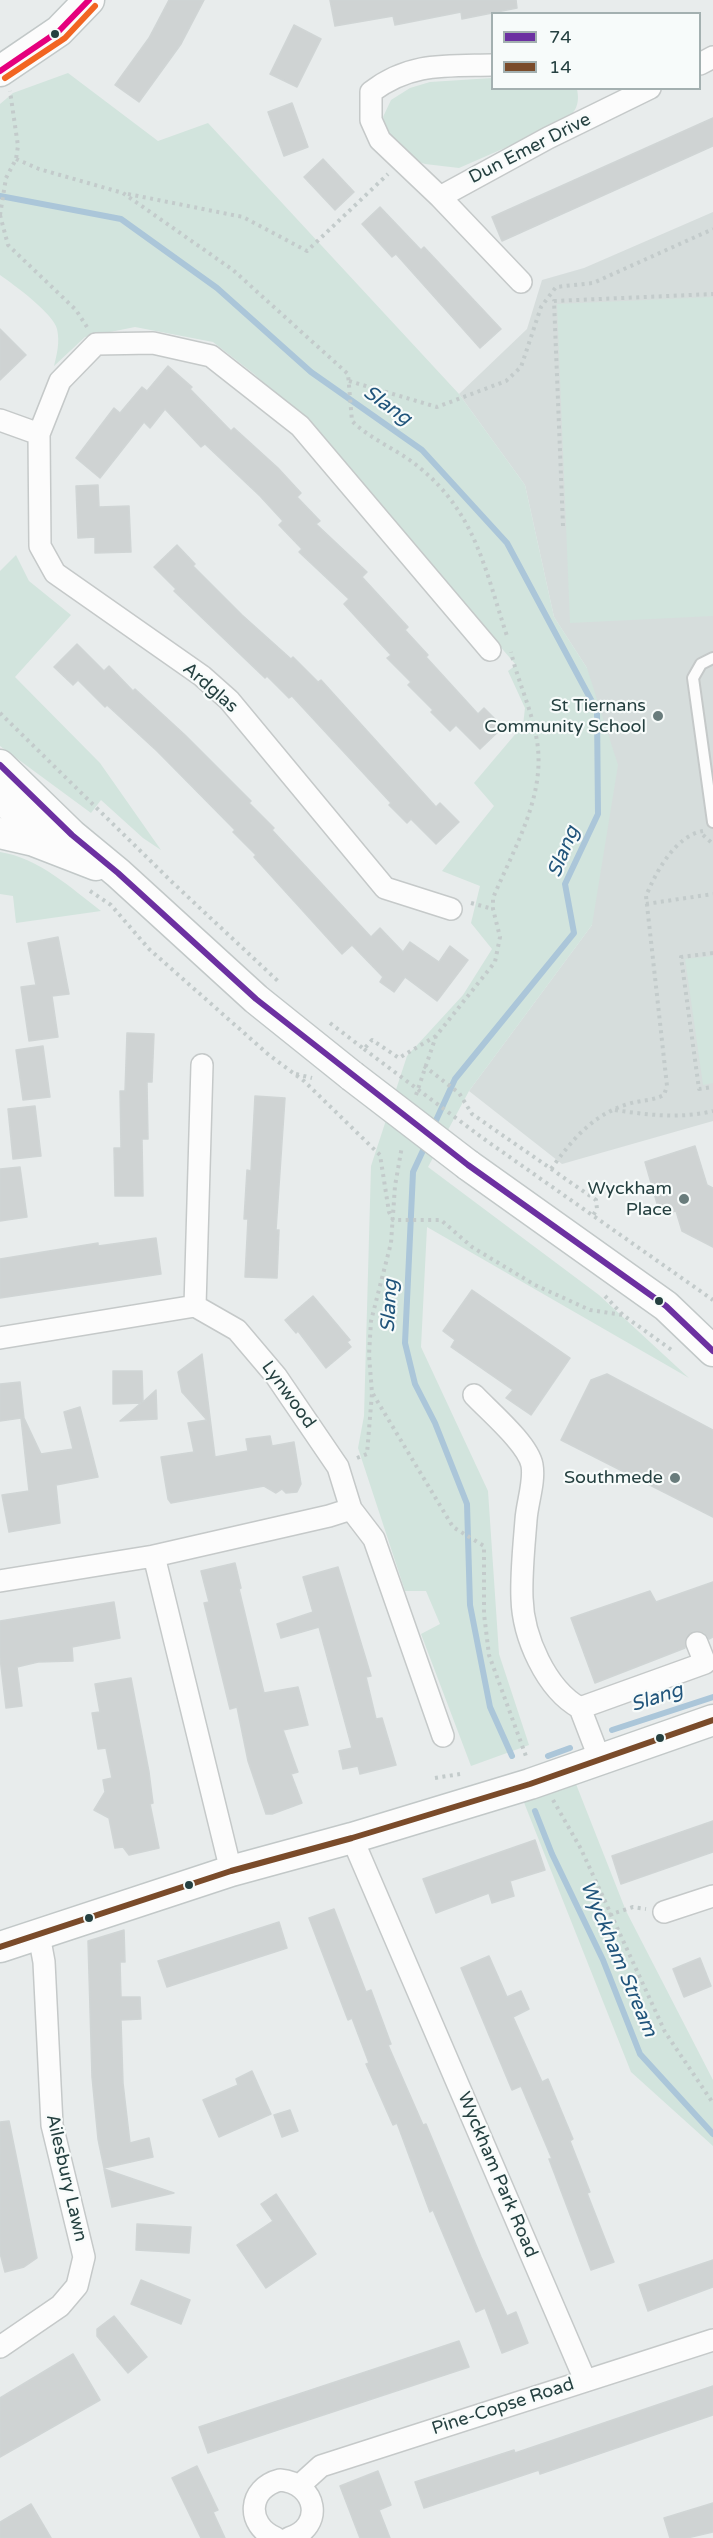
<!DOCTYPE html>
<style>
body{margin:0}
#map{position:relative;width:713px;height:2538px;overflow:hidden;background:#e8ecec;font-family:"Varela Round",sans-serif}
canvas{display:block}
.legend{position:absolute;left:491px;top:12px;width:210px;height:78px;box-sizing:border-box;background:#f7fbfa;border:2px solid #a3b0b0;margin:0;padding:8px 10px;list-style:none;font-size:18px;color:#254040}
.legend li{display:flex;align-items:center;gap:12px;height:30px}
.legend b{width:30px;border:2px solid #a3b0b0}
</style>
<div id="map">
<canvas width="713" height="2538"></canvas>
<ul class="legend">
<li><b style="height:8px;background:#6c30a1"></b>74</li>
<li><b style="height:8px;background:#7a4b2a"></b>14</li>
</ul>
</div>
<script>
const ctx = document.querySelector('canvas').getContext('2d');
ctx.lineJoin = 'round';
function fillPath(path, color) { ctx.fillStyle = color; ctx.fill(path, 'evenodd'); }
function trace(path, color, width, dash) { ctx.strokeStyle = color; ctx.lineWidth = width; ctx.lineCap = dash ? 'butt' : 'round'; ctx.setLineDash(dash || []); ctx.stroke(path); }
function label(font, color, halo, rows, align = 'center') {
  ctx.font = font + ' "Varela Round",sans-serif'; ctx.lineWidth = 4.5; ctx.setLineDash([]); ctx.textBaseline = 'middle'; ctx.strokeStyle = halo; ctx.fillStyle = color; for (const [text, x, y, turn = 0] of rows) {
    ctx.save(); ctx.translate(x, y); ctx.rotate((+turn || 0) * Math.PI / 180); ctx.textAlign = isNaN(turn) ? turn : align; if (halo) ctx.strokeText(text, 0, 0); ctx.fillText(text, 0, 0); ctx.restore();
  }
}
const built = new Path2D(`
 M713,212V1121L562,1164L469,1091L592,925L587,668L554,617L525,485L459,394L527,329L542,280L584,268Z`);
const green = new Path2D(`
 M68,73L158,141L208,123L459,394L525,485L554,617L587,668L618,765L592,925L469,1091L428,1167L599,1295L689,1378L427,1227L421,1347L488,1491L499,1654L529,1745L471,1766L421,1634L440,1624L426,1591H405L358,1448L364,1416L371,1166L407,1056L463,995L492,949L471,923L480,886L442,871L494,806L474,783L523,725L525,708L508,671L516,665L309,424L254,374L213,342L135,327L85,337L54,366C57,354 60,342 57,329C54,314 13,284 0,275V104L13,93Z
 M492,78V88L577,89C580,105 576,111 564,122L459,168L425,164L408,158L387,134L383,117L391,100L410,88L430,82Z
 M713,297V616L570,623L557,304Z
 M16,555L29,581L71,615L15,677L100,763L161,850L143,838L101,800L91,813L0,746V571Z
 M0,852C39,858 71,888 101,911L16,923L13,896L0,894Z
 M713,956V1083L703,1085L685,959Z
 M576,1784L626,1911L713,2080V2146L631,2072L523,1800Z`);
const stream = new Path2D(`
 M0,196L121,219L217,288L311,372L422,450L507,543L597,711L598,814L565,884L574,933L455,1079L433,1127
 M426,1144L413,1172L405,1343L415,1384L435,1423L467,1504L470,1605L490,1707L512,1756
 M612,1730L713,1697
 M548,1756L570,1748
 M535,1811L552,1854L603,1960L640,2054L713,2134`);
const building = new Path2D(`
 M169,0H204L181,44L139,102L115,85L149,38Z
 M330,0H516L517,8L462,19L461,12L395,25L393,16L335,26Z
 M294,25L321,39L297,87L270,74Z
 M292,103L308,147L284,156L268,112Z
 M713,118V146L502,241L492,217Z
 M323,159L354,192L335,210L304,177Z
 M380,207L421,250L424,247L501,329L480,348L396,254L392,257L362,224Z
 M0,329L26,355L0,380Z
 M168,366L192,387L190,389L231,431L234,428L278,468L301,493L297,497L320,521L316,524L367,572L362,577L408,627L405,630L428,655L426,657L478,714L484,708L503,727L480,749L456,725L450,731L431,712L433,710L408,685L411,682L387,658L391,655L344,604L349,599L299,552L302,549L279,525L283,521L260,496L205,444L201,447L165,409L150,428L144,422L100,478L76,458L114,408L120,413L142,387L147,391Z
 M98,485L99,507L129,506L131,552L95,553V537L78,538L76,486Z
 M177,545L195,564L193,566L242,615L291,659L293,657L318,682L321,680L436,807L440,803L459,822L436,844L411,819L407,823L389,805L391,803L292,696L289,698L267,676L265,678L174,591L176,589L154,567Z
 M77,644L104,671L109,666L133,691L135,689L185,735L251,801L249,803L274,828L272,830L371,937L380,928L403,952L410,942L439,962L450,946L468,960L437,1001L405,977L394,992L380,982L383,977L352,945L342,954L254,857L256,855L233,832L235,830L157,751L107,705L105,707L78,680L73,685L54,667Z
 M58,937L69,994L52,996L58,1037L29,1041L21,987L36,985L28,943Z
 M127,1033L154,1034L152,1082H147L148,1139H142L143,1196H115L114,1148H121L120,1091H125Z
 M43,1046L50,1097L23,1100L16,1050Z
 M255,1096L285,1098L276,1230H279L277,1278L245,1277L248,1219H244L247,1170L251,1171Z
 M35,1106L41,1156L13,1159L8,1109Z
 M695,1146L707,1185L713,1188V1247L682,1231L676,1211L660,1214L645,1162Z
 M20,1167L27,1217L0,1221V1169Z
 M156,1238L161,1274L0,1298V1259L98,1243V1246Z
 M472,1290L570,1358L531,1415L506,1398L513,1390L451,1347L455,1340L443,1331Z
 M313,1296L350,1340L347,1342L351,1347L326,1368L298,1331L296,1333L285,1320Z
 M202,1354L215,1457L248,1451L246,1439L270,1436L272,1446L294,1442L301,1484L297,1492L286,1493L282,1489L276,1493L264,1486L171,1503L168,1499L161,1457L194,1452L188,1423L207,1420L182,1392L178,1372Z
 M113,1371H142L143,1402L156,1390L157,1419L120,1421L141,1403L113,1404Z
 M607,1374L713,1430V1517L561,1440L591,1380Z
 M20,1382L24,1418L41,1454L73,1449L64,1412L80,1407L98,1477L56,1485L60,1523L9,1532L2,1495L29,1491L21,1418L0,1421V1384Z
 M235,1563L241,1588L239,1589L264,1693L298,1687L308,1725L283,1730L298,1772L291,1774L302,1803L272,1814H266L248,1761L237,1707L230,1709L204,1603L209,1602L201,1571Z
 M338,1567L371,1676L366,1677L376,1719L382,1718L396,1765L360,1774L358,1766L343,1769L339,1751L352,1748L319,1627L281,1638L277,1624L313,1612L303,1577Z
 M713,1582V1637L709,1639L704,1633L693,1631L687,1636L685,1648L595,1683L571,1618L650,1591L656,1602Z
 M114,1602L120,1638L72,1647L73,1661L38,1662L17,1667L22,1706L6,1708L0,1658V1621Z
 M131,1678L149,1772L153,1803L150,1804L159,1848L129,1855L123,1847L115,1848L109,1818L94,1810L105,1792L103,1780L112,1778L106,1748L98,1749L92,1713L100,1712L95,1684Z
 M713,1821V1852L621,1884L612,1856Z
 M535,1840L545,1870L510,1881L514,1896L492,1903L489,1893L436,1913L423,1879Z
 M334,1909L366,1992L371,1990L391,2044L388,2045L423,2125L426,2124L481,2257L507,2316L516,2312L528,2343L502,2353L485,2308L476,2312L433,2210L430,2212L397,2123L393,2125L366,2064L369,2063L352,2018L348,2020L309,1918Z
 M279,1922L287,1948L167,1987L158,1961Z
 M124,1930L125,1962H120L121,1997H140L141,2019L121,2020L123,2083L130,2143L149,2138L153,2157L104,2168L98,2139L92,2077L88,1941Z
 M489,1956L507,1997L521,1991L529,2009L513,2017L542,2082L548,2079L573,2139L570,2141L590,2192L587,2193L614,2262L591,2270L549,2159H552L521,2086L512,2090L461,1968Z
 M700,1958L711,1986L684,1997L673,1969Z
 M252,2071L271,2114L219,2137L203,2100L238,2085L236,2079Z
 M290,2110L298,2131L282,2137L274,2115Z
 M9,2121L37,2258L24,2267L5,2272L0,2253V2122Z
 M104,2169L174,2193L112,2207Z
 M276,2194L316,2254L266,2288L237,2245L273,2221L261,2204Z
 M137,2224L191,2227L189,2253L136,2250Z
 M713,2260V2287L648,2311L639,2285Z
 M141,2280L190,2300L181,2324L131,2304Z
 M114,2316L147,2357L128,2373L97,2336V2329Z
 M459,2341L469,2367L208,2453L199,2427Z
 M73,2354L100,2400L0,2457V2398Z
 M713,2386V2415L540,2474L539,2470L424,2508L415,2482L514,2450L515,2453Z
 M197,2466L218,2510L213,2512L225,2538H201L172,2478Z
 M378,2471L391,2505L379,2510L390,2538H360L340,2486Z
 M713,2503V2532L687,2538H670L664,2518Z
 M31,2504L51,2538H0V2522Z`);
const path = new Path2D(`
 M16,159L39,169L123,193L233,270L348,374L352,421C371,440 399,450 420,468C476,514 485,570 507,636
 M128,194L243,217L307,251L388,174
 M0,215L8,245L76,310L87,327
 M0,215L6,178L16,159L18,146L10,91
 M349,381L437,407L506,381L521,367L541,307L556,287L593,283L713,229
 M563,526L554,301L713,294
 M0,713L172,882L280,983
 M703,835L713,844
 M90,891L111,905L149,949L269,1055L304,1081L380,1155L389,1212L393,1220H441L472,1247L535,1285L590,1310L623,1315L673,1351
 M471,903L493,909
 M646,904L713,894
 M713,953L681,957L699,1089L713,1087
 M330,1023L364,1049L372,1040L399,1058L436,1036
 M424,1066L459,1093L472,1114L596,1200L597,1209L592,1217
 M296,1074L312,1078
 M416,1095L436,1036L495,962L500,937L493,909V898C514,848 546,796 537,741C532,710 518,682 511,652
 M615,1110C648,1115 681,1119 713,1111
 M484,1139L713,1300
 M551,1169C572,1140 592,1115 628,1104C641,1100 652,1101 664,1095L667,1086L646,896C656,872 675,836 703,831
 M605,1296L623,1315
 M373,1394L453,1527L484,1546V1614L489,1655L527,1759
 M357,1458L367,1454L372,1393L369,1355L371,1321L391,1243L395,1186L402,1146
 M435,1778L460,1774
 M553,1800L581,1849L665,2032L713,2103
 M609,1915L633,1907L646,1909`);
const lane = new Path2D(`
 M713,658L701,664L693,678L713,822`);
const street = new Path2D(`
 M700,64L713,57
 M492,65C446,66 410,62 371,92V120L380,140L440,197L521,282
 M440,197L548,138L650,88
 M0,420L39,434
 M451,909L385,888L229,700L202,676L55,573L40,546L39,434L60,381L96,344L153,343L211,356L300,426L490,650
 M195,1306L202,1065
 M0,1338L195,1306L237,1330L276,1376L338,1467L351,1509L374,1539L443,1736
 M474,1395C490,1412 528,1444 532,1465C535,1482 527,1503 526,1520C524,1546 521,1573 522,1598C523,1637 546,1689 580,1708L705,1663L697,1643
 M154,1556L231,1871
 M0,1581L154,1556L329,1516L351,1509
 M580,1708L600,1760
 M352,1838L585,2380
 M664,1912L713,1896
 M0,2347L60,2306L77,2286L84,2257L52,2125L44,1962L39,1935
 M300,2485L321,2466L713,2340
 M276,2538C245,2525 248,2488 280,2480C317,2483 325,2527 289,2538`);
const secondary = new Path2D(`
 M0,71L59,31L89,0
 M0,765L72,835L118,873L256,999L352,1076
 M0,801L47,822
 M0,833L34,841L96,865
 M468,1165L666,1306L713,1351
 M0,1947L231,1871L352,1838L530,1784L713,1720`);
const pathBridge = new Path2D(`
 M364,1049L484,1139`);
const secondaryBridge = new Path2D(`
 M352,1076L468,1165`);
const bus1 = new Path2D(`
 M0,765L72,835L118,873L256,999L468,1165L666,1306L713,1351`);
const bus2 = new Path2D(`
 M0,1947L231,1871L352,1838L530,1784L713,1720`);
const bus3 = new Path2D(`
 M0,71L59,31L89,0`);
const bus4 = new Path2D(`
 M5,78L65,38L95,6`);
const markers = [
 [55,34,5,"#254040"],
 [658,716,6,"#697c7c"],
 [684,1199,6,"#697c7c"],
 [659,1301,5,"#254040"],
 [675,1478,6,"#697c7c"],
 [660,1738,5,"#254040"],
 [189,1885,5,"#254040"],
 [89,1918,5,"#254040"]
];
const streetNames = [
 ["Dun Emer Drive",530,149,-27],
 ["Ardglas",210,688,41],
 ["Lynwood",288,1395,54],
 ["Wyckham Park Road",497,2175,67],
 ["Ailesbury Lawn",66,2178,77],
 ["Pine-Copse Road",503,2407,-18]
];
const poiNames = [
 ["St Tiernans",646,706],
 ["Community School",646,727],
 ["Wyckham",672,1189],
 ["Place",672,1210],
 ["Southmede",663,1478]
];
const waterNames = [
 ["Slang",387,406,35],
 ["Slang",564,852,-68],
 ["Slang",390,1306,-87],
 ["Slang",657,1698,-18],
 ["Wyckham Stream",618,1959,67]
];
fillPath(built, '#d6dddc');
fillPath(green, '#d2e4dd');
trace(stream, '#abc6d9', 6);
fillPath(building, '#cfd3d3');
trace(building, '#d0d5d5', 1.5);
trace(lane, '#c5c9c9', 14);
trace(street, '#c5c9c9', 24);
trace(secondary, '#c2c8c8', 33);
trace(path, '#c3cbcb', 4, [3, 4.5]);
trace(lane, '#fcfcfc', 10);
trace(street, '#fcfcfc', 21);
trace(secondary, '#fcfcfc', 30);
trace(secondaryBridge, '#c2c8c8', 33, []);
trace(pathBridge, '#c3cbcb', 4, [3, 4.5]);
trace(secondaryBridge, '#fcfcfc', 30);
trace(bus1, '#6c30a1', 6);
trace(bus2, '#7a4b2a', 6);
trace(bus3, '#e5007d', 6);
trace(bus4, '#f26522', 6);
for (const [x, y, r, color] of markers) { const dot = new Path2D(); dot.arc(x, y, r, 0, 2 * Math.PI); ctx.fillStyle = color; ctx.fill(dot); trace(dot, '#f7fbfa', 2); }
label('18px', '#254040', '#f7fbfa', streetNames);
label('18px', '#254040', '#f7fbfa', poiNames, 'right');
label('italic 20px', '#20547b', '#f7fbfa', waterNames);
</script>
